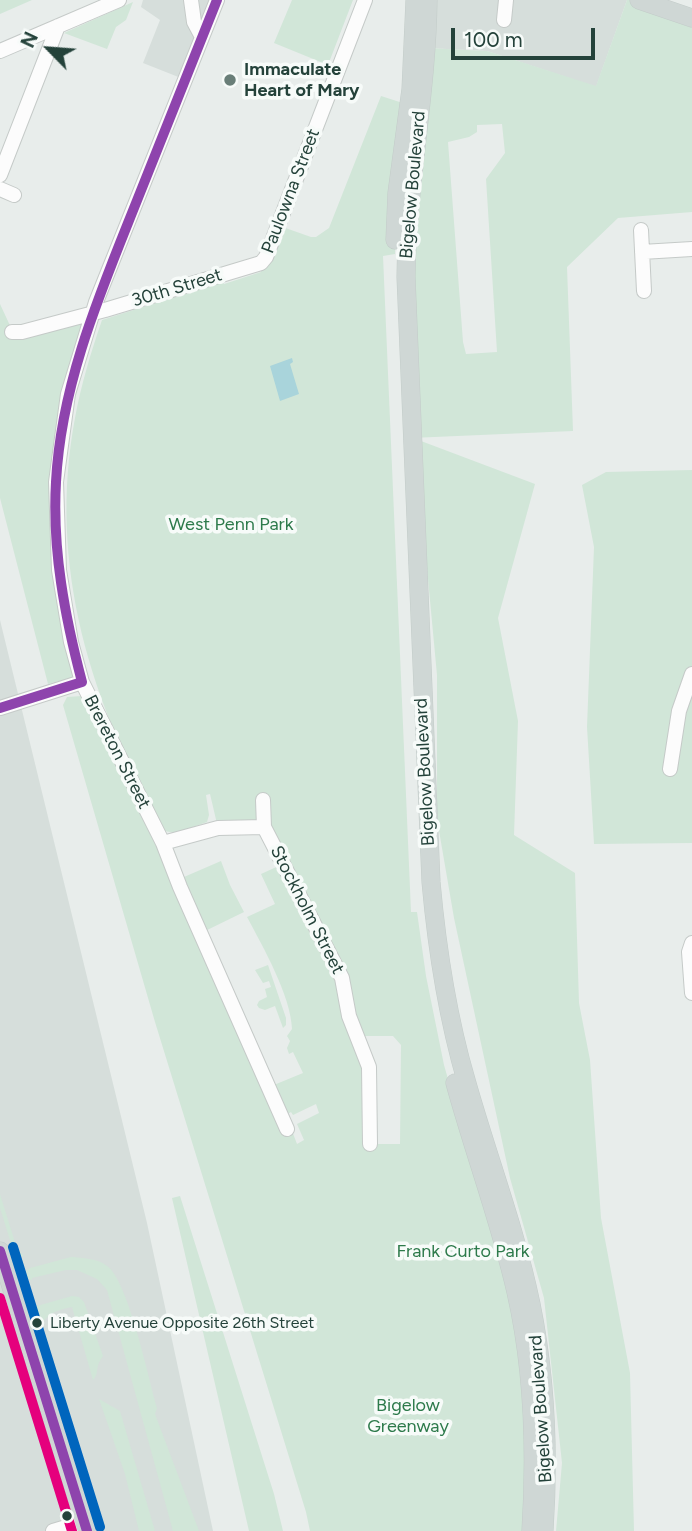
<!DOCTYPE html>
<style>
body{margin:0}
#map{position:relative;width:692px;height:1531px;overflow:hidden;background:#e8edeb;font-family:Figtree,sans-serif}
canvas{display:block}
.north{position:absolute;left:14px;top:14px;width:70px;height:70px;-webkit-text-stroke:5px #f7fbf9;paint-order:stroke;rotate:295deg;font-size:19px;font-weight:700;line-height:28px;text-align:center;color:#24423a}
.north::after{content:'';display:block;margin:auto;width:24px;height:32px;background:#24423a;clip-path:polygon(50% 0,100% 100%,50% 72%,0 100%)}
.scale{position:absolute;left:451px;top:28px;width:144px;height:32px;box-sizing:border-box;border:4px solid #24423a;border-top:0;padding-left:9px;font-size:21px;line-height:24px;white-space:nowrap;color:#24423a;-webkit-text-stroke:5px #f7fbf9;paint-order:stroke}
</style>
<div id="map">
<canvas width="692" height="1531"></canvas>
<div class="north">N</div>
<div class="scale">100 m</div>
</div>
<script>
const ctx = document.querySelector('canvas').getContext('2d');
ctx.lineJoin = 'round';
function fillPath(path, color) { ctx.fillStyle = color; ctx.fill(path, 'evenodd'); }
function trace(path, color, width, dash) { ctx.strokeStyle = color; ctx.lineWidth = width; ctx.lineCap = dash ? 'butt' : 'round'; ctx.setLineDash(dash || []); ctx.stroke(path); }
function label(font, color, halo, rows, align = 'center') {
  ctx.font = font + ' Figtree,sans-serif'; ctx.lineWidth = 7; ctx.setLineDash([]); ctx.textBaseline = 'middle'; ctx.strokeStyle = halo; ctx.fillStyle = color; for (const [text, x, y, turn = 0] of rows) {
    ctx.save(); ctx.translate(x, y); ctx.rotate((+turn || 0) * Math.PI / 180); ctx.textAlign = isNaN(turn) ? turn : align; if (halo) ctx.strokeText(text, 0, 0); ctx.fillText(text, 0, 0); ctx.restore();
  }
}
const built = new Path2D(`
 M143,0H217L186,80L143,63L160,20L141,7Z
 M428,0H627L596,87L487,51L427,48Z
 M0,620L147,1223L213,1531H0Z`);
const green = new Path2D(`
 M0,0H32L0,14Z
 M292,0H353L328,65L274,43Z
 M627,0H639L692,18V212L618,218L567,267L573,431L411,438L406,277L427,48L487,51L596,86ZM502,124L505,153L486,179L497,352L466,354L463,342L448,142L469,137L477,132V125Z
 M133,2L126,20L116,27L107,49L64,33Z
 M381,96L409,105L395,214V254L383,256L411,912H417L426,976L444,1065L515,1314L527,1415L525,1531H310L306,1512L155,1022L63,705L67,697L82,696L177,880L221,861L230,885L244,912L201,933L269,1087L303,1073L293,1052L289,1054L287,1048L290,1041L287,1036L292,1029C291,996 263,947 247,917L275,904L261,874L283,864L264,828H218L210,794L206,795L209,815L207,822L176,833L164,831C91,704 47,566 75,418C81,385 91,352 102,320L218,283L223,282L224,284L261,272V263L277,225L311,237H316L329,228ZM357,1036H393L401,1045L400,1144H370L369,1067ZM316,1104L319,1113L297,1124L304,1140L297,1144L286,1115L291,1112L293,1115Z
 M0,304L13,332L93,313L75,367L56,539L82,682L61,689L59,681L48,684L0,498Z
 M421,441L535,484L498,618L518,721L514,835L575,873L579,1003L590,1060L601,1218L630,1373L634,1531H556L562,1463L544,1298L510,1178L454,918L437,819V675L425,547Z
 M692,470V843L594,844L587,727L594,547L582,485L606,472Z
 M268,965L286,1018V1025L283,1028L275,1006L265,1010L259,1008L257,1005L259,1001L267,997L265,989L271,987L269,981L263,983L255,970Z
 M0,1194L17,1249L24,1256H18L14,1253L0,1208Z
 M180,1196L274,1494L283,1531H249L172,1198Z
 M71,1257C82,1258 97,1258 107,1266C128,1280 149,1380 157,1408L155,1414L199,1531H173L107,1290L97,1279L77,1270H66L32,1278V1280L23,1277L25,1272L30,1268Z
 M72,1296L79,1297L84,1302L103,1356C94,1368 100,1373 93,1380L72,1307C53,1311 44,1315 37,1335L33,1313L37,1306Z
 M99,1399L120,1411L155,1531H139L125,1474Z`);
const water = new Path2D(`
 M292,358L293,362L290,364L299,394L280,401L270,366Z`);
const minor = new Path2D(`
 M191,0L194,22L202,37
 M217,0L96,302L68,394L56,482L59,570L71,642L82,682L163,843L180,887L287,1129
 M504,20L506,0
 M0,51L119,0
 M0,175L58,26
 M0,189L14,195
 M641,230L644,291
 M642,252L692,249
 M12,332H22L105,310L261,263L266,257L365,0
 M0,708L82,682
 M670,769L679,711L692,674
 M263,800L264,827L342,978L349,1016L369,1067L370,1144
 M163,843L218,828L264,827
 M692,943L689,952L692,993
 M0,1305L15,1300
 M53,1531L83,1522`);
const major = new Path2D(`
 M428,0C427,93 407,184 406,277L431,882C437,949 447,1015 466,1080C487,1155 515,1227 531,1304C546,1378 549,1456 544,1531
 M639,0L692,18
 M395,240L397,193L411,89L415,0
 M455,1083C474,1153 500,1221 516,1292C534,1371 536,1451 531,1531
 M0,1251L87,1531`);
const bus1 = new Path2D(`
 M0,708L82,682C65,617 52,550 56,482C61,384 100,293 136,203C163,135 190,68 217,0
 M0,1251L87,1531`);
const bus2 = new Path2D(`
 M0,1298L72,1531`);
const bus3 = new Path2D(`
 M13,1247L100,1527`);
const markers = [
 [230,80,7,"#697e78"],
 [37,1323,6,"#24423a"],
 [67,1516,6,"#24423a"]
];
const busNames = [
 ["Liberty Avenue Opposite 26th Street",50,1323]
];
const poiNames = [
 ["Immaculate",244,70],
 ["Heart of Mary",244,91]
];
const streetNames = [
 ["Bigelow Boulevard",413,185,-85],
 ["Paulowna Street",291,191,-69],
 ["30th Street",177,288,-17],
 ["Brereton Street",117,752,63],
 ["Bigelow Boulevard",425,772,-93],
 ["Stockholm Street",307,910,63],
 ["Bigelow Boulevard",541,1409,-94]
];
const parkNames = [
 ["West Penn Park",231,525],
 ["Frank Curto Park",463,1252],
 ["Bigelow",408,1406],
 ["Greenway",408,1427]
];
fillPath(built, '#d6dedb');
fillPath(green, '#d1e6d8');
fillPath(water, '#a9d4db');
trace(minor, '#c5cac8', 16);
trace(major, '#c3ccc9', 19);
trace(minor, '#fcfcfc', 14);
trace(major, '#cfd7d5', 18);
trace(bus1, '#8e44ad', 10);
trace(bus2, '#e5007d', 10);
trace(bus3, '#0065bd', 10);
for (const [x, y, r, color] of markers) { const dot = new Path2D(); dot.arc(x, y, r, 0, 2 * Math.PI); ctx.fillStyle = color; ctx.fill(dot); trace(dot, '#f7fbf9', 2.5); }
label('16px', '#24423a', '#f7fbf9', busNames, 'left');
label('bold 18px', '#24423a', '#f7fbf9', poiNames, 'left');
label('18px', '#24423a', '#f7fbf9', streetNames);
label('18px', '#2d7a4b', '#f7fbf9', parkNames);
</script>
